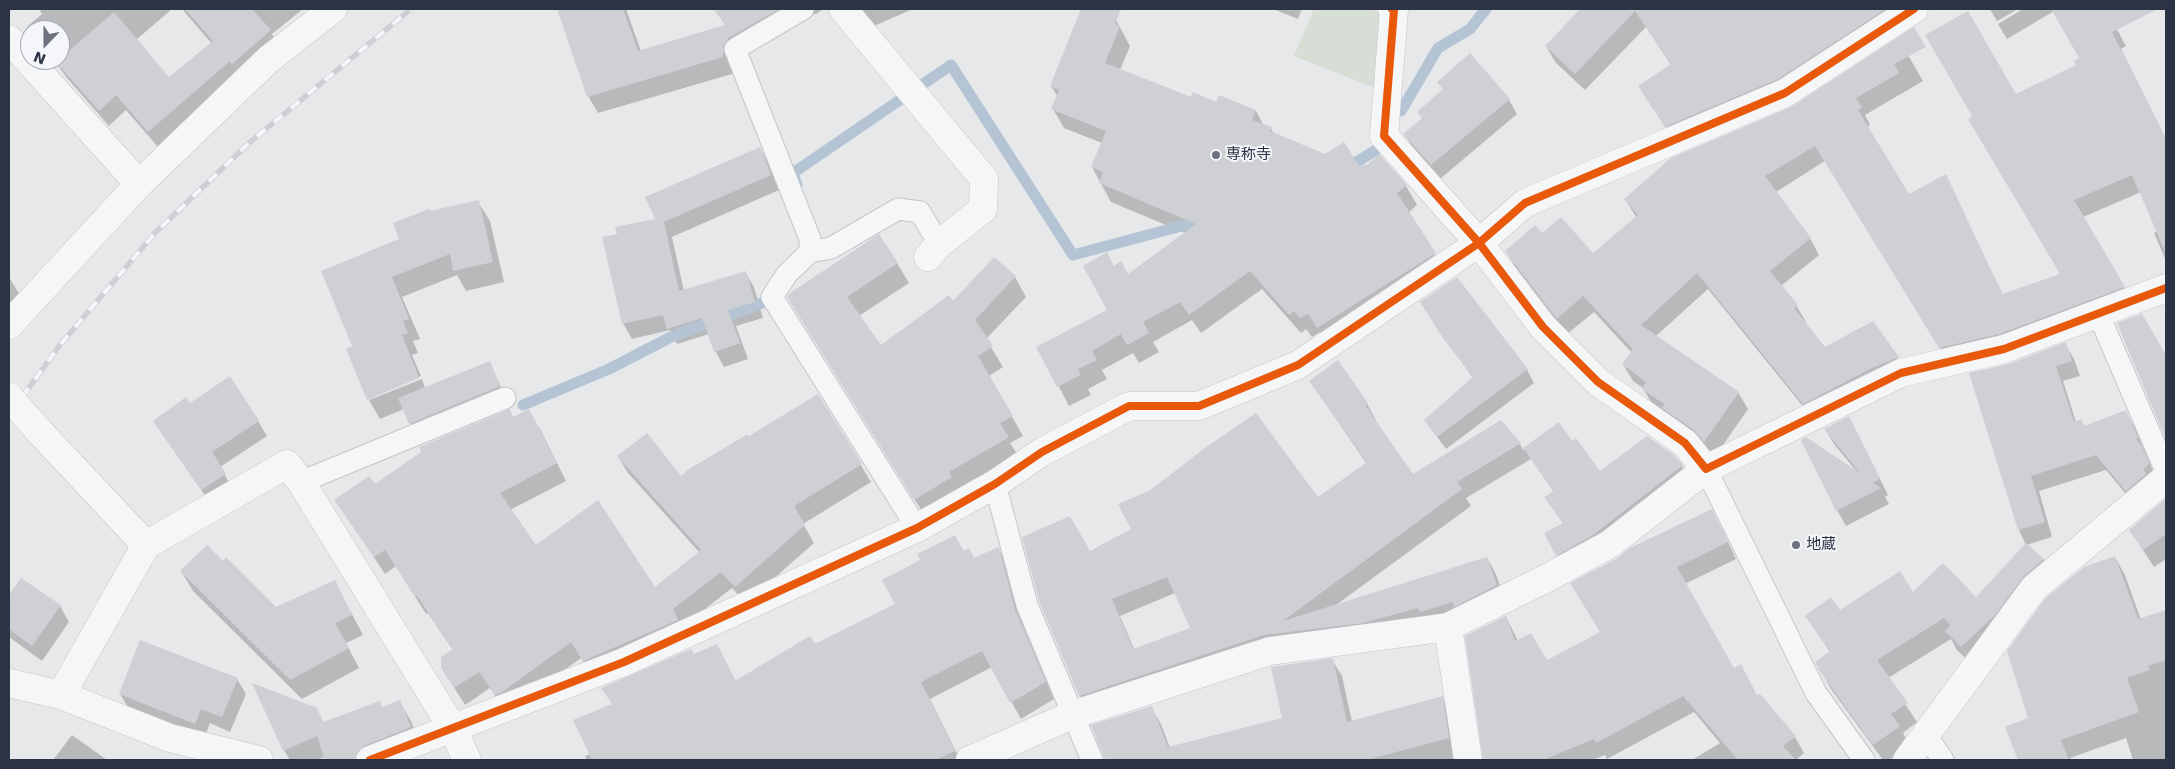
<!DOCTYPE html>
<meta charset="utf-8">
<style>
body{margin:0}
#map{position:relative;width:2175px;height:769px;overflow:hidden;background:#e6e8ea;font-family:"DejaVu Sans",sans-serif}
canvas{display:block}
.frame{position:absolute;inset:0;border:10px solid #2b3445;pointer-events:none}
.north{position:absolute;left:20px;top:20px;width:50px;height:50px;box-sizing:border-box;background:#f4f6f9;border:1px solid #a4a8b1;border-radius:50%;rotate:202deg;font-size:14px;font-weight:700;line-height:20px;text-align:center;color:#2b3445}
.north::after{content:'';display:block;margin:auto;width:18px;height:22px;background:#6c737f;clip-path:polygon(50% 0,100% 100%,50% 72%,0 100%)}
</style>
<div id="map">
<canvas width="2175" height="769"></canvas>
<div class="frame"></div>
<div class="north">N</div>
</div>
<script>
const ctx = document.querySelector('canvas').getContext('2d');
ctx.lineJoin = 'round';
function fillPath(path, color) { ctx.fillStyle = color; ctx.fill(path, 'evenodd'); }
function trace(path, color, width, dash) { ctx.strokeStyle = color; ctx.lineWidth = width; ctx.lineCap = dash ? 'butt' : 'round'; ctx.setLineDash(dash || []); ctx.stroke(path); }
function label(font, color, halo, rows, align = 'center') {
  ctx.font = font + ' "DejaVu Sans","Noto Sans JP",sans-serif'; ctx.lineWidth = 4; ctx.setLineDash([]); ctx.textBaseline = 'middle'; ctx.strokeStyle = halo; ctx.fillStyle = color; for (const [text, x, y, turn = 0] of rows) {
    ctx.save(); ctx.translate(x, y); ctx.rotate((+turn || 0) * Math.PI / 180); ctx.textAlign = isNaN(turn) ? turn : align; if (halo) ctx.strokeText(text, 0, 0); ctx.fillText(text, 0, 0); ctx.restore();
  }
}
const green = new Path2D(`
 M1314,9H1369L1385,15L1380,90L1294,56Z`);
const shadow = new Path2D(`
 M42,9H172L136,40L169,78L212,44L182,9H303L272,34L279,46L239,76L158,147L126,110L109,126L67,78L54,60H60V30H31L28,26L42,14L40,11Z
 M558,9H626L641,51L726,26L714,9H823L816,14L806,15L738,55L732,65V74L598,113L588,96Z
 M862,9H913L874,26Z
 M1082,9L1116,20L1130,46L1120,70L1191,99L1256,111L1264,126L1271,128L1274,134L1360,169L1366,167L1379,156L1406,186L1417,205L1408,213L1446,273L1329,346L1320,332L1312,337L1306,329L1301,333L1262,289L1201,333L1192,320L1153,342L1159,352L1139,363L1133,353L1102,370L1107,379L1088,389L1091,395L1069,406L1038,347L1109,310L1128,275L1185,233L1111,202L1092,167L1102,143L1064,128L1053,109L1058,97L1051,86Z
 M1273,9H1302L1298,19Z
 M1582,9H1681L1687,15L1696,9H1904L1676,143L1639,87L1671,65L1646,27L1585,90L1556,63L1546,46Z
 M1990,9H2018L1997,21Z
 M2023,9H2106L2126,46L2121,49L2166,139V261L2154,233L2158,231L2141,192L2083,217L2134,304L1950,364L1825,161L1776,192L1810,238L1819,255L1781,286L1796,305L1806,322L1805,323L1825,348L1872,323L1908,374L1814,420L1708,289L1656,336L1738,392L1748,409L1714,458L1653,406L1643,388L1633,381L1623,364L1632,353L1594,312L1567,334L1516,268L1506,251L1541,235L1593,254L1636,217L1625,199L1792,108L1901,43L1923,81L1865,115L1870,125L1867,127L1909,196L1945,176L2003,295L2062,274L2015,96L2078,65L2081,59L2054,11L2007,39L1998,24Z
 M1439,82L1509,100L1517,114L1440,179L1413,149L1405,134L1423,119L1443,90Z
 M760,148L768,163L779,190L672,237L684,291L745,272L754,287L763,318L736,326L748,359L724,367L716,352L709,334L677,344L670,330L632,339L623,323L618,235L657,220Z
 M478,202L490,221L504,282L466,291L457,275L402,297L420,339L413,341L418,353L412,355L421,376L369,398V400L348,350L354,347L401,239L429,213Z
 M897,263L909,283L859,316L880,347L953,303L1015,277L1026,297L986,339L1003,367L989,376L1023,436L1010,443L1019,457L927,519L800,317Z
 M9,277L21,297L9,309Z
 M1457,278L1527,370L1534,383L1446,449L1425,420L1473,378L1429,315Z
 M2141,315L2166,358V437L2118,324Z
 M2065,344L2074,359L2080,376L2063,381L2076,422L2081,421L2085,427L2126,412L2134,426L2159,485L2135,505L2106,470L2039,491L2052,537L2026,545L2019,530L2010,365Z
 M489,362L508,402L419,439L404,409L380,419L369,400L422,379L425,388Z
 M1338,362L1367,404L1376,420L1374,421L1412,475L1520,444L1523,450L1559,424L1571,443L1599,473L1682,466L1690,480L1565,569L1557,555L1564,525L1546,498L1554,492L1531,459L1466,498L1471,506L1336,605L1487,558L1496,574L1505,602L1273,651L1089,712L1080,696L1040,601L1090,552L1318,499L1367,464L1310,381ZM1175,593L1192,629L1134,649L1120,616Z
 M818,395L871,482L803,524L814,543L746,603L732,588L682,627L594,678L581,658L506,712L490,688L465,705L442,668L453,650L428,613L426,614L396,566L385,574L336,500L375,486L513,418L539,427L566,481L510,510L536,546L655,589L700,553L628,473L618,456L681,478Z
 M190,405L258,421L267,436L220,467L233,489L211,504L154,422Z
 M1825,429L1857,433L1888,495L1885,497L1889,504L1846,526L1837,510L1857,472L1834,444Z
 M2166,500V559L2154,567L2130,530Z
 M1721,527L1736,559L1685,584L1734,670L1795,737L1804,753L1796,760H1692L1720,743L1694,712L1607,759L1605,755L1592,760H1484L1506,617L1518,641L1547,662L1601,632Z
 M955,536L964,552L974,559L998,548L1008,565L1024,628L1054,699L1021,719L992,667L930,699L960,760H587L585,756L590,754L612,705L694,656L717,645L736,682L815,646L897,605L922,561Z
 M2026,545L2044,560L2054,578L1973,665L1957,650L1951,639L1888,678L1917,722L1903,733L1910,746L1889,760H1883L1831,689L1820,669L1830,652L1806,616L1840,611L1913,594L1976,599Z
 M2115,557L2125,575L2141,620L2166,611V760H2133L2126,738L2070,758L2071,760H2020L2007,728L2030,719Z
 M181,571L276,609L335,582L363,635L346,643L359,668L302,699L193,591Z
 M21,579L60,606L69,622L42,661L9,637V597Z
 M1332,660L1342,676L1352,722L1442,698L1452,714L1459,760H1106L1093,726L1151,707L1161,724L1170,748L1284,719Z
 M237,679L246,694L230,732L210,723L204,739L129,709L120,694Z
 M399,701L411,721L421,748L389,760H327L325,757L318,760H290L284,750L316,710L324,723L382,708Z
 M72,735L107,760H53Z`);
const stream = new Path2D(`
 M1401,111L1438,48L1470,29L1486,9
 M1345,169L1381,147
 M797,185L793,173L951,65L1073,255L1204,220L1205,221
 M523,405L609,369L671,337L762,303`);
const building = new Path2D(`
 M185,9H252L271,30L232,64L230,61L148,132L116,95L99,111L56,62L114,12L169,77L213,41Z
 M557,9H623L638,51L725,25L714,9H779L728,38L723,47V57L587,97Z
 M1081,9H1121L1115,24L1120,26L1105,63L1191,97L1193,92L1216,102L1219,95L1256,110L1252,120L1272,127L1270,131L1325,154L1344,142L1360,167L1364,164L1366,166L1379,154L1407,185L1397,193L1436,253L1317,328L1308,314L1300,318L1294,311L1289,315L1250,271L1189,315L1180,302L1143,322L1149,333L1127,345L1121,334L1092,351L1097,360L1078,369L1081,375L1057,387L1036,347L1107,310L1083,266L1107,252L1114,266L1121,261L1128,274L1196,224L1099,183L1103,172L1091,167L1106,131L1051,109L1059,90L1050,86Z
 M1580,9H1886L1778,79L1665,127L1638,86L1671,64L1635,11L1575,74L1545,46Z
 M2051,9H2158L2112,32L2166,139V254L2132,175L2074,200L2125,287L1999,334L1939,348L1815,146L1765,176L1811,238L1770,271L1798,305L1794,308L1825,347L1873,321L1899,357L1872,368L1803,404L1697,273L1641,325L1739,392L1704,442L1694,430L1662,408L1664,404L1642,389L1646,382L1622,364L1633,349L1583,296L1557,319L1505,251L1535,225L1542,233L1561,217L1593,253L1638,215L1624,199L1671,158L1793,106L1914,27L1926,47L1894,64L1899,73L1856,98L1862,107L1858,110L1909,194L1946,174L2002,294L2060,274L1968,119L1972,116L1925,35L1968,11L2016,94L2076,65L2074,61L2079,58Z
 M1470,53L1510,99L1431,165L1403,134L1422,118L1417,112L1443,89L1437,82Z
 M760,147L771,175L664,222L679,291L746,271L755,302L728,310L740,343L714,352L702,318L667,329L663,315L622,324L602,237L617,234L615,227L655,219L645,197Z
 M479,200L493,262L453,271L450,254L392,277L409,319L403,321L408,333L402,335L419,378L367,400L346,349L352,346L321,271L399,239L393,223L429,209L430,211Z
 M879,234L898,263L847,297L881,345L949,295L953,301L994,257L1016,276L975,320L993,346L978,356L1013,416L1000,423L1009,437L949,472L952,477L914,500L787,297L790,293Z
 M1457,277L1528,369L1437,437L1424,420L1473,377L1443,338L1420,302Z
 M2142,314L2166,355V440L2117,323Z
 M2066,342L2072,361L2056,366L2074,422L2082,419L2084,426L2126,410L2138,438L2136,439L2142,447L2149,464L2143,470L2146,474L2126,491L2096,455L2031,476L2045,522L2018,530L1969,373L2009,364Z
 M1338,360L1368,403L1365,405L1413,474L1501,420L1521,443L1457,482L1462,489L1283,621L1487,557L1497,585L1454,607L1453,602L1420,612L1418,608L1363,623L1264,635L1079,696L1039,601L1022,537L1070,516L1090,551L1131,529L1118,504L1149,491L1205,448L1256,413L1318,497L1367,462L1309,381ZM1167,577L1190,628L1133,649L1112,599Z
 M490,361L500,386L409,424L398,398Z
 M230,376L259,421L212,452L226,474L201,490L153,421L186,397L190,403Z
 M818,394L862,464L794,506L805,525L735,587L721,572L673,609L678,620L583,661L571,642L501,693L495,695L479,672L454,688L441,668V657L453,649L417,596L415,597L385,550L374,557L334,500L369,476L375,484L421,452L419,447L510,409L513,417L529,409L557,463L500,493L536,545L598,500L655,587L701,550L617,456L647,433L681,476L689,469L748,434L749,436Z
 M1849,416L1880,478L1873,483L1881,488L1836,511L1801,440L1806,437L1861,474L1824,429Z
 M1559,422L1572,441L1576,438L1600,471L1647,436L1674,455L1683,465L1593,535L1556,556L1544,533L1563,523L1544,497L1554,491L1523,448Z
 M2164,500H2166V534L2143,550L2129,530Z
 M1712,509L1728,542L1677,567L1734,668L1741,664L1757,695L1760,694L1796,736L1783,746L1796,760H1738L1683,696L1596,743L1594,739L1543,760H1483L1465,636L1506,616L1515,641L1531,633L1547,660L1600,632L1570,583L1618,558L1630,548Z
 M955,535L963,551L969,548L974,558L999,547L1015,610L1046,682L1010,703L982,651L921,682L955,751L935,760H592L573,720L612,704L601,688L691,649L694,654L717,644L735,681L810,636L815,644L895,604L882,580L920,560L917,554Z
 M2026,543L2044,559L2024,576L1995,615L1961,647L1945,631L1950,625L1944,618L1877,660L1908,703L1891,714L1900,726L1873,745L1819,670L1815,662L1830,651L1805,616L1831,597L1840,610L1900,571L1913,592L1943,563L1976,597Z
 M207,545L223,561L226,557L276,607L335,580L352,615L335,623L349,648L290,680L180,571Z
 M2115,556L2138,619L2166,610V660L2148,666L2150,670L2127,678L2139,712L2061,740L2069,760H2018L2005,727L2028,718L2007,651L2045,599L2084,567Z
 M21,578L61,605L32,646L9,629V595Z
 M140,640L238,678L222,717L201,709L195,724L119,694Z
 M1333,658L1347,722L1443,696L1449,738L1366,760H1105L1091,725L1152,706L1168,747L1282,718L1271,667Z
 M252,683L317,708L323,722L380,701L382,707L400,700L411,727L364,746L358,751L355,760H325L317,736L283,751Z`);
const service = new Path2D(`
 M803,9L735,49L810,239V252L787,274L772,297L917,528
 M810,252L831,248L898,209L920,212L939,244
 M2098,313L2166,471
 M1706,469L1816,693L1864,760
 M301,482L505,398
 M995,484L1027,605L1092,760
 M1926,735L1943,760`);
const minor = new Path2D(`
 M843,9L984,179L983,209L939,244L928,257
 M1392,9L1394,10L1384,136L1479,243L1543,327L1598,382L1685,443L1706,469L1901,373L2004,349L2166,288
 M9,39L139,184L9,325
 M139,184L269,59L333,9
 M38,430L146,545L61,695
 M146,545L287,464L301,482L453,729L467,760
 M1448,627L1468,760
 M9,683L61,695L170,738L259,760
 M370,760L624,662L917,528L995,484L1042,452L1129,406H1199L1298,365L1479,243L1525,203L1785,93L1914,9
 M970,760L1072,715L1270,651L1448,627L1549,577L1610,544L1706,469
 M1907,760L2034,588L2166,478`);
const rail = new Path2D(`
 M9,415L60,345L155,233L249,143L411,9`);
const minorBridge = new Path2D(`
 M9,397L38,430`);
const cycleway = new Path2D(`
 M1392,9L1394,10L1384,136L1479,243L1543,327L1598,382L1685,443L1706,469L1901,373L2004,349L2166,288
 M370,760L624,662L917,528L995,484L1042,452L1129,406H1199L1298,365L1479,243L1525,203L1785,93L1914,9`);
const markers = [
 [1216,155,5,"#6c737f"],
 [1796,545,5,"#6c737f"]
];
const poiNames = [
 ["専称寺",1226,155],
 ["地蔵",1806,545]
];
fillPath(green, '#d6ded6');
fillPath(shadow, '#0003');
trace(stream, '#b4c4d5', 11);
fillPath(building, '#ced0d3');
trace(service, '#c4c6c8', 23);
trace(minor, '#c4c6c8', 29);
trace(service, '#f5f6f7', 21);
trace(minor, '#f5f6f7', 28);
trace(rail, '#cecfd2', 5.5);
trace(rail, '#f4f6f9', 4, [11]);
trace(minorBridge, '#c4c6c8', 29, []);
trace(minorBridge, '#f5f6f7', 28);
trace(cycleway, '#e8590c', 8);
for (const [x, y, r, color] of markers) { const dot = new Path2D(); dot.arc(x, y, r, 0, 2 * Math.PI); ctx.fillStyle = color; ctx.fill(dot); trace(dot, '#f4f6f9', 2); }
label('15px', '#2b3445', '#f4f6f9', poiNames, 'left');
</script>
